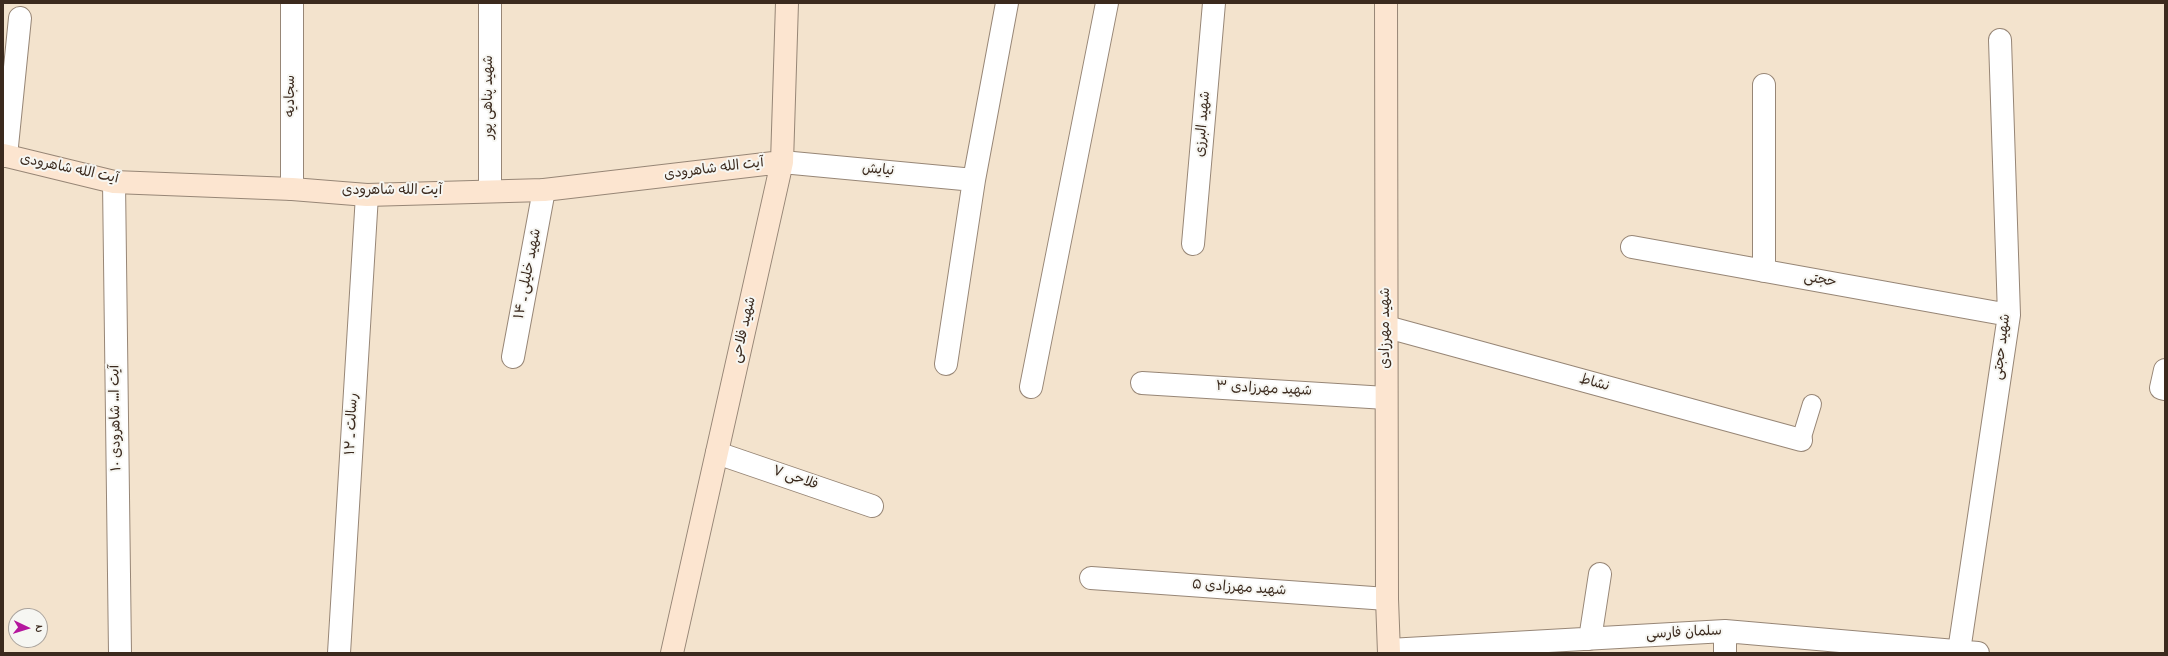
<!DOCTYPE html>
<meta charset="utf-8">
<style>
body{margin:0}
#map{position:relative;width:2168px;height:656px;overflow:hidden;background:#f3e3cd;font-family:"Indie Flower",sans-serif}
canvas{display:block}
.frame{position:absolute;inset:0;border:4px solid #3b2a1e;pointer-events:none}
.north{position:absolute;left:8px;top:608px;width:40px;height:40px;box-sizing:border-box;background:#f6f6f2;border:1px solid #aba49d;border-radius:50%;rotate:94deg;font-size:11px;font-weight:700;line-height:16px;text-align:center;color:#3b2a1e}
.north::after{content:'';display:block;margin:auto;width:14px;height:18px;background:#b5179e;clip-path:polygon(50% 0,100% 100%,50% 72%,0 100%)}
</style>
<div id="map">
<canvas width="2168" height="656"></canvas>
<div class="frame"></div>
<div class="north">N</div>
</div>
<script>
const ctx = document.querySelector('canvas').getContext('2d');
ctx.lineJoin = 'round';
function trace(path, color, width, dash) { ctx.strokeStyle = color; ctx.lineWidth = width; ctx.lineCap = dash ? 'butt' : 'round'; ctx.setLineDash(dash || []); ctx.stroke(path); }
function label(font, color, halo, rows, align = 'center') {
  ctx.font = font + ' "Indie Flower","Playpen Sans Arabic",sans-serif'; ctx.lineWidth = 4; ctx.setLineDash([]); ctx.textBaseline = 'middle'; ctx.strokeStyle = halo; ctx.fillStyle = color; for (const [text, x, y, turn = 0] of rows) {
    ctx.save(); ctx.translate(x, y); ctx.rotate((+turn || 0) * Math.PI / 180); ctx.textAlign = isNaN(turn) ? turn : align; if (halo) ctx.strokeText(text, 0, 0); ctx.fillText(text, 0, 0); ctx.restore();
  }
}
const lane = new Path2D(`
 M1801,440L1812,404`);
const street = new Path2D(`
 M292,3V189
 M490,3V191
 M6,156L20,18
 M782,162L974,180
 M114,182L120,653
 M1193,244L1214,3
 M1632,247L2009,315
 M1764,271V85
 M1387,327L1801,440
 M513,357L544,190
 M946,364L974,180L1007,3
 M2165,370L2161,388L2165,389
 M1142,383L1386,398
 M1031,387L1107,3
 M717,453L872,506
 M1091,578L1387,599
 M1725,631V653
 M1590,639L1600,574
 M1389,650L1725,631L1978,653
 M1959,651L2009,315L2000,40
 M339,653L367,195`);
const secondary = new Path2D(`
 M1386,3L1387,599L1389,653
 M3,155L114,182L292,189L367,195L544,190L782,162
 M672,653L782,162L787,3`);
const streetNames = [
 ["سجادیه",292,96,-90],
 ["شهید پناهی پور",490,97,-90],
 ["شهید البرزی",1204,124,-85],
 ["آیت الله شاهرودی",69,170,12],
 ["آیت الله شاهرودی",714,170,-7],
 ["نیایش",878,171,5],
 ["آیت الله شاهرودی",392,192],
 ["شهید خلیلی ـ ۱۴",529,274,-79],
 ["حجتی",1820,281,10],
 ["شهید مهرزادی",1387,328,-90],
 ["شهید فلاحی",745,330,-77],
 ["شهید حجتی",2003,347,-83],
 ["نشاط",1594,384,15],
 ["شهید مهرزادی ۳",1264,390,3],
 ["آیت ا... شاهرودی ۱۰",117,418,-91],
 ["رسالت ـ ۱۲",353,424,-87],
 ["فلاحی ۷",795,479,19],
 ["شهید مهرزادی ۵",1239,589,4],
 ["سلمان فارسی",1684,634,-3]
];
trace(lane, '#978676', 20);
trace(street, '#978676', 24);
trace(secondary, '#978676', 24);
trace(lane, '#fff', 18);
trace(street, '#fff', 22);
trace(secondary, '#fce5d0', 22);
label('14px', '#3b2a1e', '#f6f6f2', streetNames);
</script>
